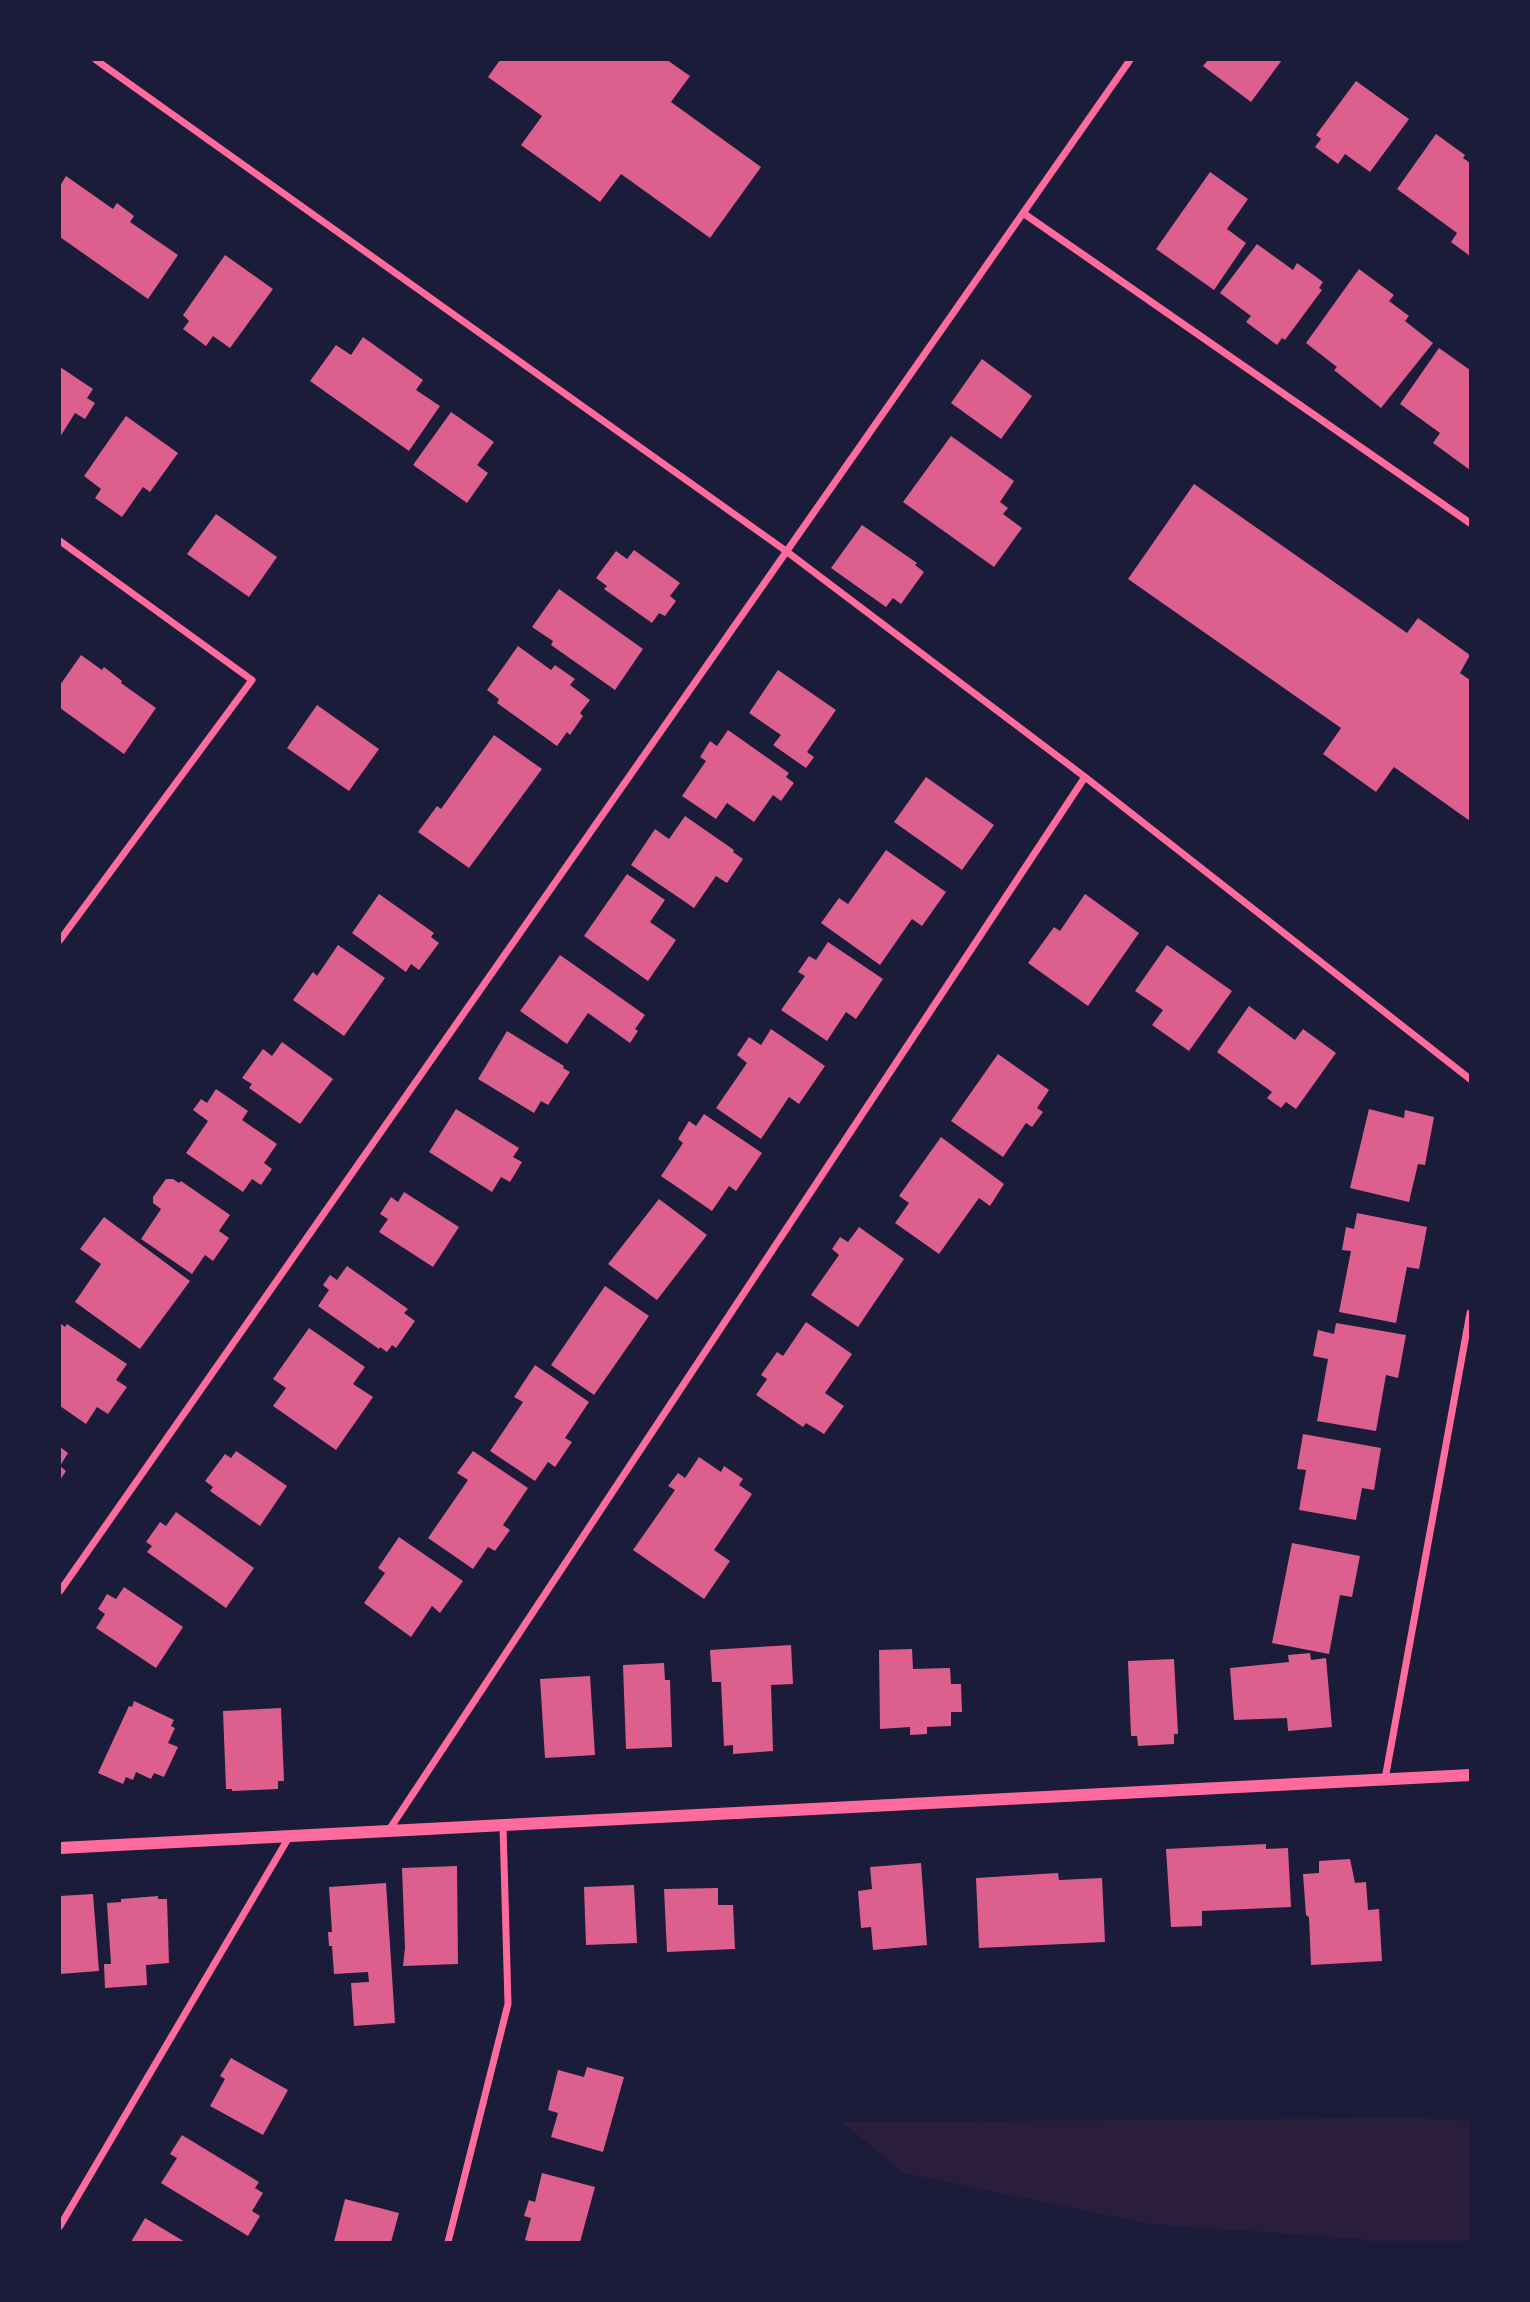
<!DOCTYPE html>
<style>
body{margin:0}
#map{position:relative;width:1530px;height:2302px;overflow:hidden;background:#1b1b3a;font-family:Cabin,sans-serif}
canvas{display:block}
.frame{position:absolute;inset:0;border:61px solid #1b1b3a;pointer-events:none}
</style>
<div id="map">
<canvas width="1530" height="2302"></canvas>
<div class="frame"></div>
</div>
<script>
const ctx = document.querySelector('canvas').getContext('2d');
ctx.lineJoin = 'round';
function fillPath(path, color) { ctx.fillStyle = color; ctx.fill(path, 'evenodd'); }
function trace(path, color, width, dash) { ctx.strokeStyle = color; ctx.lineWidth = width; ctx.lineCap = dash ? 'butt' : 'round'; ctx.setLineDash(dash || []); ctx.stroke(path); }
const green = new Path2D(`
 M1413,2118L1470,2121V2242H1369L1361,2239L1150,2224L904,2173L842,2122Z`);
const building = new Path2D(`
 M500,60H667L690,76L671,102L761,167L710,238L621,174L600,202L521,145L542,116L488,77Z
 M1208,60H1282L1251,102L1203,66Z
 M1356,81L1409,119L1370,172L1345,154L1338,164L1315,147L1321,139L1316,135Z
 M1436,134L1465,155L1463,158L1470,163V256L1451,242L1457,233L1397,189Z
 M1210,172L1248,199L1227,229L1246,243L1214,290L1156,249Z
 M66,176L113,209L117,203L134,216L130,222L178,255L148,299L60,237V186Z
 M1257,244L1293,270L1297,263L1323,282L1319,288L1322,290L1285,340L1282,338L1277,345L1246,322L1251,316L1220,293Z
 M225,255L273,289L230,348L213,336L206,346L183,329L189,321L183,315Z
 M1359,269L1394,295L1389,301L1409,316L1405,321L1433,343L1381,408L1334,370L1337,367L1306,343Z
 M363,337L423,380L416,390L440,406L409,451L310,381L336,345L351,355Z
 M1439,348L1470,370V470L1433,443L1440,433L1400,404Z
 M982,359L1032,396L1001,439L951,403Z
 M60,367L93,389L87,398L95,403L85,419L75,413L60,437Z
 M451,412L494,442L477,465L488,473L467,503L413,465Z
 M126,416L178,453L150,492L143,487L122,517L95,498L101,489L84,476Z
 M951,436L1014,481L1000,502L1008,508L1003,514L1022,528L994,567L903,502Z
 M1194,484L1407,633L1418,618L1470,655L1460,673L1470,680V821L1394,767L1376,792L1323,754L1341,728L1128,579Z
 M216,514L277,557L249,597L187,554Z
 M862,525L917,563L915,565L924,572L901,604L893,598L886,607L831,568Z
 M634,550L680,583L670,596L676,601L665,616L659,613L652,623L604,589L607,586L596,578L616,551L627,559Z
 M559,589L643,649L615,690L551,645L553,641L532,627Z
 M518,646L551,670L555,665L575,679L570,685L590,700L580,713L583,716L570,735L567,732L557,746L497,703L499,699L487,690Z
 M81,655L102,670L104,667L122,681L121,683L156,708L124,754L60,708V685Z
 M778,670L836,710L807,752L814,757L806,768L773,745L781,735L749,713Z
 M317,705L379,749L349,791L287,748Z
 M728,730L789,773L786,777L794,783L781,801L773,795L754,822L727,803L716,819L682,796L706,761L700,757L710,741L717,746Z
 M494,735L542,769L469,868L418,832L437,806L441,809Z
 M926,777L994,825L962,870L894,822Z
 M685,816L734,850L733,852L743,859L727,883L716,876L694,908L631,865L655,829L669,839Z
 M886,850L946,892L922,926L912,919L880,965L821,923L839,898L848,904Z
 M627,874L665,900L650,922L676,940L648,981L584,936Z
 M379,894L434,933L431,937L439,943L419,970L411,964L406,972L352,933Z
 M1085,894L1139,933L1088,1006L1028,963L1054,927L1060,931Z
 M828,942L883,979L856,1019L846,1012L827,1041L781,1010L805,976L798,972L809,956L816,960Z
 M338,945L385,978L344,1036L293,1000L313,972L317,976Z
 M1167,945L1232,991L1189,1051L1152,1025L1163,1010L1135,991Z
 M560,955L645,1015L635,1029L638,1031L630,1043L588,1013L567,1044L520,1011Z
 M1249,1006L1295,1040L1303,1029L1336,1053L1296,1109L1286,1102L1281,1108L1267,1098L1272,1092L1217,1052Z
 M771,1029L825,1066L799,1104L789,1097L761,1139L716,1108L747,1063L737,1055L749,1037L761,1045Z
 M507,1031L564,1066L563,1068L570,1072L548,1105L541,1101L534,1113L478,1079Z
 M282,1042L333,1079L300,1124L249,1088L252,1084L242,1078L263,1049L272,1056Z
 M998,1054L1049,1090L1037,1108L1043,1112L1032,1127L1026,1123L1003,1157L951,1121Z
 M216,1089L248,1111L242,1120L277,1144L264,1163L272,1169L261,1185L252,1179L243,1192L186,1153L208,1121L193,1110L201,1099L207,1103Z
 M456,1109L519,1148L513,1157L522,1162L510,1182L501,1177L492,1192L429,1152Z
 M1369,1109L1404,1118L1405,1110L1434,1117L1425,1165L1418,1164L1409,1202L1350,1188Z
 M704,1114L762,1153L736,1191L729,1186L712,1211L661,1176L683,1143L678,1139L689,1121L696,1126Z
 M941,1137L1004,1184L990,1206L979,1198L939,1254L895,1223L909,1203L899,1196Z
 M166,1179H173L179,1183L181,1181L230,1215L219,1231L229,1238L213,1261L205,1255L192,1274L141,1239L161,1209L153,1203V1197Z
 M404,1192L459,1227L433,1267L379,1232L388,1219L380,1214L391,1197L398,1202Z
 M659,1199L707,1235L657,1300L608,1264Z
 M1357,1213L1427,1227L1419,1269L1407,1267L1396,1323L1339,1312L1351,1251L1342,1250L1346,1227L1354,1229Z
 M104,1217L190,1281L140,1349L75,1302L101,1264L80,1249Z
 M859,1227L904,1259L858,1327L811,1295L839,1255L832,1249L840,1237L848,1242Z
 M347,1266L408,1309L404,1313L415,1321L396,1348L392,1345L387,1352L380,1347L379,1349L318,1306L329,1290L323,1285L330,1275L337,1280Z
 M605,1286L649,1316L594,1395L551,1365Z
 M806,1322L852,1354L825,1393L844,1406L824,1434L806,1423L803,1427L756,1395L767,1379L761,1375L777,1352L783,1356Z
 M60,1323L65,1327L67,1324L127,1364L116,1380L127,1387L108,1414L97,1407L86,1424L60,1406Z
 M1336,1323L1406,1335L1398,1378L1386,1375L1376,1431L1317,1421L1328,1359L1313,1356L1318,1330L1334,1334Z
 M309,1328L365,1367L353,1384L373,1397L336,1450L273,1406L286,1388L273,1379Z
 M535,1365L589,1402L565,1438L572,1442L555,1467L548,1462L535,1481L490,1451L523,1402L514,1397Z
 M1303,1434L1381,1448L1374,1490L1362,1488L1356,1520L1299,1510L1306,1470L1297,1469Z
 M60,1447L68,1453L60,1466Z
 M236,1451L287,1486L260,1526L210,1491L213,1487L205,1481L225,1454L231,1458Z
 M473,1451L528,1488L503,1525L510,1530L495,1551L488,1547L473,1569L428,1538L468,1480L457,1473Z
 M699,1457L721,1472L724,1466L743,1479L739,1485L752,1494L714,1550L730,1561L704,1599L633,1550L675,1490L668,1486L678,1473L685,1478Z
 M60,1466L66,1471L60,1480Z
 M176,1512L254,1568L226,1608L147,1552L152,1546L146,1542L160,1522L166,1526Z
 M399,1537L463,1581L440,1613L432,1606L411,1637L364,1603L385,1573L378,1568Z
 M1292,1543L1360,1556L1352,1597L1340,1595L1329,1654L1272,1643Z
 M124,1587L183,1627L156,1668L96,1628L105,1614L98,1609L107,1594L116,1599Z
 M791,1645L793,1684L771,1685L773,1751L733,1754V1745L724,1746L721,1682H712L710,1650Z
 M912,1649L913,1669L950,1668L951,1684H961L962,1712H951V1726L927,1727V1734L910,1735V1727L880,1729L879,1650Z
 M1310,1653L1311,1660L1326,1658L1332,1727L1288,1731L1287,1718L1234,1720L1230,1668L1289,1662L1288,1655Z
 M1174,1659L1178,1734H1174V1744L1138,1746L1137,1736H1131L1128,1661Z
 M664,1663L665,1680H670L672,1747L626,1749L623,1665Z
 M590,1676L595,1755L545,1758L540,1679Z
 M134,1701L174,1720L171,1726L175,1728L168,1743L178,1747L164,1777L154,1773L151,1779L136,1772L133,1780L126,1777L123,1784L98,1773L129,1706L132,1707Z
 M281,1708L284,1781H278V1789L232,1791V1789H226L223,1711Z
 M1266,1844V1849L1288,1848L1291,1907L1202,1911V1926L1171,1927L1166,1849Z
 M1350,1859L1355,1883L1366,1882L1368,1910L1379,1909L1382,1961L1311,1965L1309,1917L1306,1915L1303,1874L1319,1873V1861Z
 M921,1863L927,1945L873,1950L871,1927L861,1928L858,1891L872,1889L870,1867Z
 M457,1866L458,1964L403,1966L405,1948L402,1868Z
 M1058,1873L1059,1880L1102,1878L1105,1942L979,1948L976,1878Z
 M386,1883L395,2023L354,2026L351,1983L369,1982L368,1972L334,1974L332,1946H329L328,1932H332L329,1887Z
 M634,1885L637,1943L586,1945L584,1887Z
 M718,1888V1905H733L735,1949L667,1952L664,1889Z
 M93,1894L99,1971L60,1974V1896Z
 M158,1896V1899H167L169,1963L146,1965L147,1985L105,1988L104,1964H111L107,1903L121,1902V1899Z
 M231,2058L288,2090L263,2135L210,2106L225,2079L220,2076Z
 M587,2067L624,2077L603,2152L551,2137L558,2113L548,2110L558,2070L584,2077Z
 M182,2135L259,2182L255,2188L263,2193L252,2211L260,2216L248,2236L161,2183L177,2158L170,2154Z
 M542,2173L595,2187L580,2242H532L525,2240L531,2218L524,2216L529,2200L535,2202Z
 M345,2199L399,2213L391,2242H334Z
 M145,2218L185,2242H131Z`);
const minor = new Path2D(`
 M96,60L786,551L1085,777L1470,1079
 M1023,213L1470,523
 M60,541L252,680L60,940
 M60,1591L1130,60
 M1385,1779L1470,1313
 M389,1830L1085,777
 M60,2226L289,1837
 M448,2242L508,2004L503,1826`);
const tertiary = new Path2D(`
 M60,1848L1470,1775`);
fillPath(green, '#2a1e3b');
fillPath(building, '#dd5f8e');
trace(minor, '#ff6b9d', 7);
trace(tertiary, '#ff6b9d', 12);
</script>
